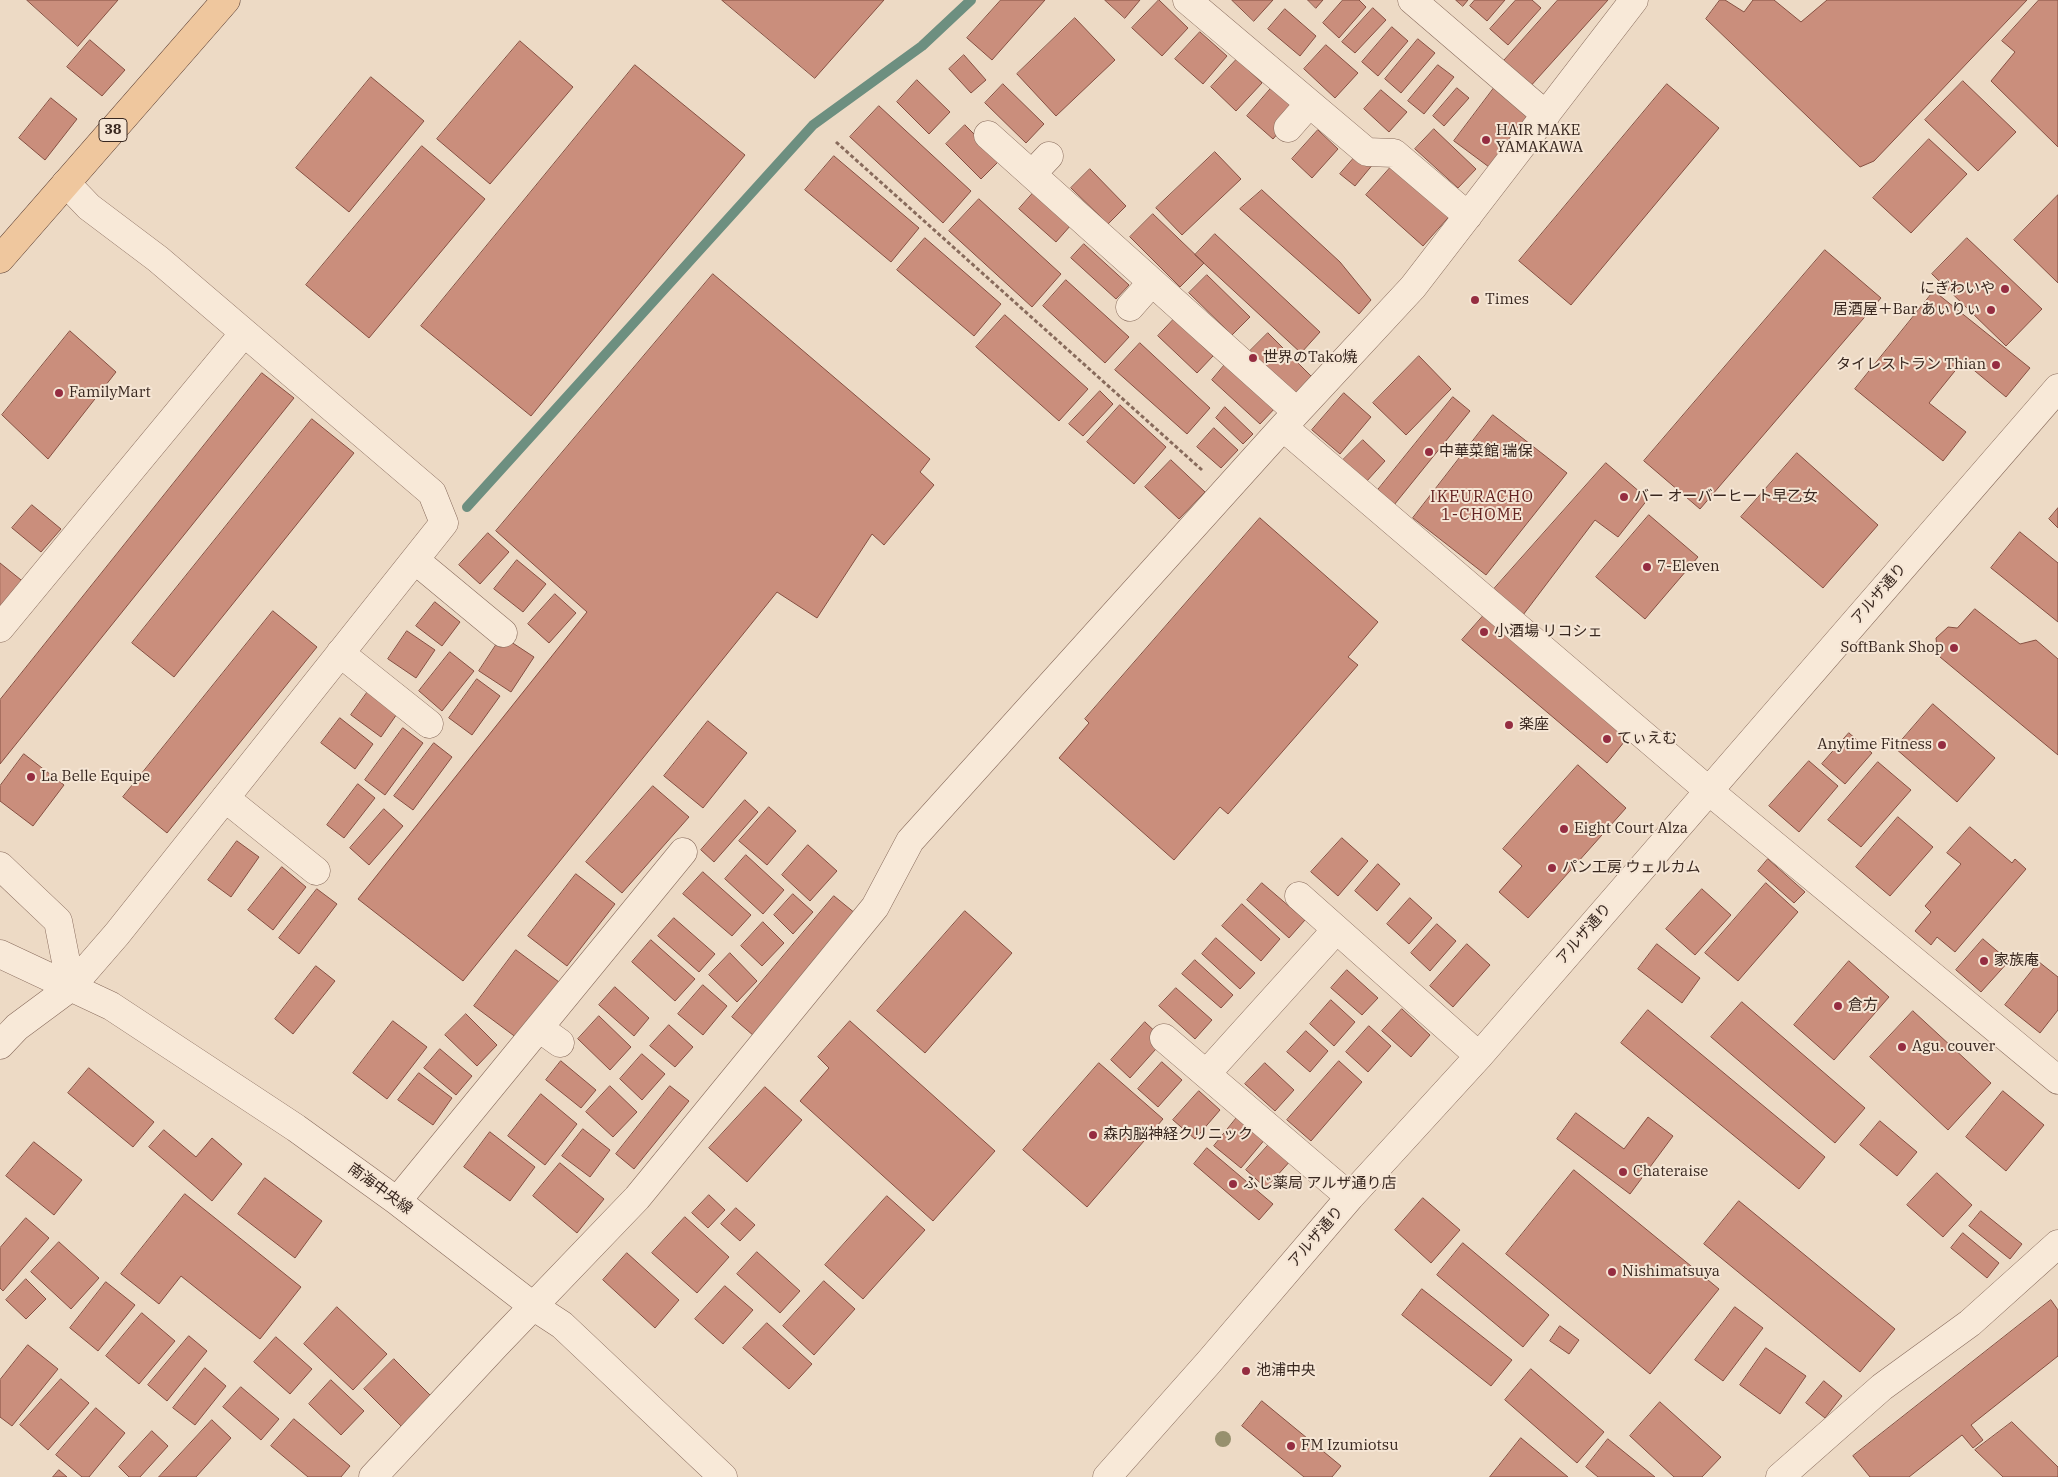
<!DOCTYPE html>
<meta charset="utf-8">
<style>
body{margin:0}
canvas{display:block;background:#eddac5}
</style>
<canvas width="2058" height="1477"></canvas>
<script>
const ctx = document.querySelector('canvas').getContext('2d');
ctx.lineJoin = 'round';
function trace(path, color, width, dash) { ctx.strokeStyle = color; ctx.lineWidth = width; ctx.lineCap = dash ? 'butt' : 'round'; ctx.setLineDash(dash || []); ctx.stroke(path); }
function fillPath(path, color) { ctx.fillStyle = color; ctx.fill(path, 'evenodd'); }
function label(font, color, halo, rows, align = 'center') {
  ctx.font = font + ' "IBM Plex Serif","Noto Sans JP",serif'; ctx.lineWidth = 4; ctx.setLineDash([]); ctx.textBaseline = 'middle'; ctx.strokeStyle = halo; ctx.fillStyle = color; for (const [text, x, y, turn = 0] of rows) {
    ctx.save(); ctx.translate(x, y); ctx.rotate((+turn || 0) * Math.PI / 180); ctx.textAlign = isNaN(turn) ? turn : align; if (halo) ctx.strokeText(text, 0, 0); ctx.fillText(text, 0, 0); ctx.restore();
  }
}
const stream = new Path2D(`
 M467,507L813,125L922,46L971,0`);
const building = new Path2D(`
 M27,0H118L78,46Z
 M722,0H884L815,78Z
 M1001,0H1045L992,60L967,38Z
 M1105,0H1140L1125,18Z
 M1159,0L1188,28L1162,56L1132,28Z
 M1232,0H1273L1254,21Z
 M1308,0H1323L1316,8Z
 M1343,0H1359L1366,7L1339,38L1323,23Z
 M1456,0H1468L1463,6Z
 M1475,0H1505L1487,21L1470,6Z
 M1516,0H1532L1541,8L1508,45L1490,29Z
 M1558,0H1608L1528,89L1501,64Z
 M1720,0H1725L1744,12L1753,0H1774L1801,22L1827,0H2027L1874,161L1860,167L1706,19Z
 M2039,0H2058V147L1991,81L2015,52L2002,41Z
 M1373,8L1386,20L1355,53L1342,42Z
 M1285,9L1316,36L1300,56L1268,29Z
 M1075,18L1115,60L1056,116L1017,74Z
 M1392,27L1408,41L1378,76L1362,62Z
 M1200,32L1227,56L1203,84L1175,59Z
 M1418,39L1435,53L1401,93L1385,79Z
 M90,40L125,70L102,96L67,67Z
 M520,41L573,87L490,184L437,139Z
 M1326,45L1358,73L1335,98L1304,69Z
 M964,55L986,80L971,93L949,69Z
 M1237,59L1262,83L1236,111L1211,87Z
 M635,65L745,155L531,416L421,326Z
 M1438,65L1454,77L1424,114L1408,101Z
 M371,77L424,121L349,212L296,168Z
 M917,80L950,112L929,134L897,102Z
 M1963,81L2016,132L1978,171L1925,120Z
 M1003,84L1044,124L1026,143L985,103Z
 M1667,84L1719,128L1571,305L1519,261Z
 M1273,86L1299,109L1273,139L1247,116Z
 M1457,88L1469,98L1444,126L1433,116Z
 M1494,88L1528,115L1489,167L1454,141Z
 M1381,90L1407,112L1389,132L1364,109Z
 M51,98L77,119L45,160L19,138Z
 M879,106L971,191L943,223L850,137Z
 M965,125L1000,160L981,179L946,144Z
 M1434,129L1476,169L1458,188L1415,149Z
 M1318,130L1338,149L1312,178L1292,159Z
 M1929,139L1967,174L1911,233L1873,198Z
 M422,146L485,199L369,338L306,285Z
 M1360,151L1374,163L1355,186L1340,174Z
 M1215,152L1241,179L1182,235L1156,208Z
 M834,156L919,228L891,262L805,190Z
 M1398,159L1455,210L1423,246L1366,195Z
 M1090,169L1126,206L1108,224L1071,188Z
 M1262,190L1340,262L1371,300L1359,314L1240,209Z
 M1034,192L1071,225L1056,242L1019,209Z
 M2058,195V283L2014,240Z
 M979,199L1061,274L1032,307L949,231Z
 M1153,214L1204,263L1180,287L1130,237Z
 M1215,234L1320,332L1301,353L1195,255Z
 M925,238L1001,304L974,336L897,270Z
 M1967,238L2042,309L2006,346L1932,274Z
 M1084,244L1129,285L1116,299L1071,258Z
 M1825,250L1881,298L1700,509L1644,461Z
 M713,274L930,459L920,472L934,485L884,545L872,534L817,618L777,592L463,981L358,899L587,612L496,531Z
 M1207,275L1250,317L1232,335L1189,293Z
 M1066,280L1129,337L1105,363L1043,306Z
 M1934,291L2030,368L2006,397L1963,361L1929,403L1966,432L1943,461L1855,389Z
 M1005,315L1088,389L1059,421L976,347Z
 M1174,319L1213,356L1197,373L1158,336Z
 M70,331L116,372L48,459L2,415Z
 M1268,333L1315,380L1296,399L1249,352Z
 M1140,343L1210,408L1187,434L1115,370Z
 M1419,356L1451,389L1406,435L1373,403Z
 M1228,361L1277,406L1260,424L1212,380Z
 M262,373L294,398L0,764V700Z
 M1100,391L1113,404L1083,436L1069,424Z
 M1344,393L1371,417L1340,454L1312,430Z
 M1453,397L1470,411L1394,505L1377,491Z
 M1120,405L1166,447L1134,484L1087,442Z
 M1225,407L1253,434L1243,444L1216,418Z
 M1493,415L1567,473L1486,575L1413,518Z
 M312,419L354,453L174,677L132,643Z
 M1214,428L1238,450L1221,468L1197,447Z
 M1363,440L1385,461L1366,482L1343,460Z
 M1797,453L1878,525L1823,588L1741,517Z
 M1171,460L1205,492L1179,519L1145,487Z
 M1606,463L1648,499L1618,537L1595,520L1523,615L1494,589Z
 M32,505L61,529L41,552L12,528Z
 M2058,508V528L2049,519Z
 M1649,515L1698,557L1645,619L1596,577Z
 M1260,518L1378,622L1348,657L1358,665L1228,814L1220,807L1174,860L1059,758L1089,723L1085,719Z
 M2020,532L2058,563V622L1991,568Z
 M488,533L509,552L480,584L459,565Z
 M517,560L546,584L523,612L494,589Z
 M0,563L26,584L0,616Z
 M555,594L576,613L549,643L528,624Z
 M435,602L460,622L442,646L416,626Z
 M1975,609L2020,644L2036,640L2058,659V755L1940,657L1937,647L1936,638L1948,627L1957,628Z
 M273,611L317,647L167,833L123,797Z
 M1484,615L1629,736L1607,763L1462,640Z
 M407,631L435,650L416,678L388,659Z
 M502,636L534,657L511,692L479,671Z
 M450,652L474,671L442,711L419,691Z
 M477,679L500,696L472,735L449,718Z
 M369,690L399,711L381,737L351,715Z
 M1933,704L1995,758L1957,802L1895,748Z
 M340,718L373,744L355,769L321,743Z
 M708,721L747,753L703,808L664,776Z
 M403,728L423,743L385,795L365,780Z
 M1849,733L1872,753L1845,784L1822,764Z
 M434,743L452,757L413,810L394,796Z
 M24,754L64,785L33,826L0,801V786Z
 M1809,761L1838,786L1799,832L1769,806Z
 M1878,762L1911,790L1861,847L1828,820Z
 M1578,765L1626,808L1528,918L1499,892L1522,866L1503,849Z
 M358,784L375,798L344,838L327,825Z
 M653,786L689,817L622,893L586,862Z
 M745,800L758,812L714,862L701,850Z
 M769,807L796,831L767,865L739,841Z
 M384,809L403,826L369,865L350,848Z
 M1898,817L1933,847L1890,896L1856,867Z
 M1970,827L2012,863L2015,859L2026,869L1955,952L1937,937L1931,945L1915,931L1931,912L1925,906L1961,864L1947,853Z
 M1342,838L1368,861L1338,896L1311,872Z
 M237,841L259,857L231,897L208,880Z
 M808,845L837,871L810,901L782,875Z
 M746,855L784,890L763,914L725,879Z
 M1768,859L1805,892L1794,903L1758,871Z
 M1378,864L1400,884L1377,911L1355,891Z
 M282,867L306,887L273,930L248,910Z
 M703,872L751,915L732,936L683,894Z
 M576,874L615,904L567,966L528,936Z
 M1262,883L1305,920L1289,938L1247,900Z
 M1766,883L1798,912L1738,981L1705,953Z
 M317,889L337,904L299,954L279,938Z
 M1702,889L1731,915L1695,955L1666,929Z
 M793,894L813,912L793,934L774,915Z
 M834,896L856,914L754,1036L732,1017Z
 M1410,898L1432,918L1409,944L1387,924Z
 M1242,904L1280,939L1261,961L1222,926Z
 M965,911L1012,953L925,1053L877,1011Z
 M674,918L715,954L699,972L658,936Z
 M763,922L784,943L762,966L741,946Z
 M1437,924L1456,941L1430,971L1411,953Z
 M1216,938L1255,973L1240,989L1202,954Z
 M1983,939L2009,961L1981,992L1956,970Z
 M651,940L695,979L675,1001L632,962Z
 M1467,944L1490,965L1453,1007L1430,986Z
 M1657,944L1700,978L1682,1003L1638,969Z
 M516,950L559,982L517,1038L474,1006Z
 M730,953L757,981L737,1002L709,975Z
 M1195,960L1233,995L1221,1008L1182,974Z
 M1849,961L1889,997L1834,1060L1794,1025Z
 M2039,962L2058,977V1010L2040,1033L2005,1005Z
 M316,966L335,981L293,1034L275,1019Z
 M1347,970L1378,998L1362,1015L1331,988Z
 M703,985L727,1006L703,1035L678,1014Z
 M615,987L649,1018L634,1036L599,1005Z
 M1176,988L1212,1020L1195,1039L1159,1006Z
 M1331,1000L1355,1022L1334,1046L1310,1024Z
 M1742,1002L1865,1108L1835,1143L1711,1037Z
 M1402,1009L1430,1035L1411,1057L1382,1031Z
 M1648,1010L1825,1157L1799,1189L1621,1043Z
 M1913,1011L1991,1083L1948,1130L1870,1057Z
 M466,1014L497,1045L477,1066L445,1035Z
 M599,1016L631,1047L610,1070L578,1039Z
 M393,1021L427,1047L387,1099L353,1073Z
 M850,1021L995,1151L933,1221L800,1101L829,1068L818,1057Z
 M1145,1022L1164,1040L1130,1078L1111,1060Z
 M669,1025L693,1047L675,1067L650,1046Z
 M1369,1026L1391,1046L1368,1072L1346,1052Z
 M1306,1031L1328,1051L1310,1072L1287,1052Z
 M440,1049L472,1076L456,1095L424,1068Z
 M642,1054L665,1074L642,1100L620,1079Z
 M561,1061L596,1090L581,1108L546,1080Z
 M1339,1061L1362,1082L1311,1141L1287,1120Z
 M1162,1062L1182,1080L1158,1107L1138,1089Z
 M1099,1063L1163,1119L1087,1207L1023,1150Z
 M1265,1063L1294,1090L1275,1111L1245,1084Z
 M89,1068L154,1122L133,1147L68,1093Z
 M419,1073L452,1098L433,1125L398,1100Z
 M610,1086L637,1112L613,1137L586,1112Z
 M670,1086L689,1101L634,1169L616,1154Z
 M765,1087L802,1120L747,1182L709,1148Z
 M1199,1091L1220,1110L1195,1139L1173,1120Z
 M2003,1091L2044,1125L2006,1171L1966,1137Z
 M541,1094L577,1124L545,1165L508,1136Z
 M1243,1110L1271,1132L1241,1168L1214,1146Z
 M1576,1113L1624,1149L1648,1117L1673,1136L1630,1194L1557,1139Z
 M1880,1121L1917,1152L1897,1176L1860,1145Z
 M583,1129L610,1150L590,1177L562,1156Z
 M164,1130L196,1157L212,1138L242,1164L212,1201L149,1147Z
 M490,1132L535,1167L510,1201L464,1167Z
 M1272,1141L1292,1159L1266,1188L1246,1170Z
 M34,1142L82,1180L54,1215L6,1176Z
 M1207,1148L1273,1204L1259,1220L1194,1164Z
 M560,1163L604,1199L577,1233L533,1196Z
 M1574,1170L1719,1289L1650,1374L1506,1254Z
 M1937,1173L1972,1205L1943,1237L1907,1205Z
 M265,1178L322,1221L295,1258L238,1214Z
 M185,1194L301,1287L260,1339L181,1276L159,1304L121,1274Z
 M709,1195L725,1210L708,1228L692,1213Z
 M887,1196L925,1230L863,1299L825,1265Z
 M1423,1198L1460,1230L1431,1263L1395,1230Z
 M1739,1201L1895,1329L1860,1372L1704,1244Z
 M736,1208L755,1225L740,1241L721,1224Z
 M1981,1211L2022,1244L2010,1259L1969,1226Z
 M685,1217L729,1257L697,1293L652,1253Z
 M26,1218L49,1238L3,1291L0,1288V1248Z
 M1963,1233L1999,1263L1987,1278L1951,1248Z
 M59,1242L99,1278L71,1309L31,1272Z
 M1463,1243L1549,1315L1523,1347L1437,1275Z
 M757,1252L800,1291L780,1313L737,1274Z
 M627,1253L679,1300L655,1328L603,1280Z
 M26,1279L46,1299L26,1319L6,1300Z
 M824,1281L855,1309L814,1355L783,1326Z
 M106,1282L135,1305L98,1351L70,1328Z
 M725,1286L753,1310L723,1344L695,1319Z
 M1422,1289L1512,1360L1491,1386L1402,1315Z
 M2051,1300L2058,1310V1356L1971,1425L1983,1440L1973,1448L1962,1435L1909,1477H1870L1853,1456Z
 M337,1307L387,1354L353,1390L304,1344Z
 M1735,1307L1763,1328L1723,1381L1695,1360Z
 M142,1313L175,1341L139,1384L106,1356Z
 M767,1323L812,1364L789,1389L743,1348Z
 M1560,1326L1579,1340L1569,1354L1550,1341Z
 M189,1336L207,1351L167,1401L148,1385Z
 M276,1337L312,1369L290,1394L254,1362Z
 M28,1345L58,1369L12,1426L0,1417V1380Z
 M1766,1348L1806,1376L1780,1414L1740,1385Z
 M394,1359L432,1397L402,1427L364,1389Z
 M205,1368L226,1386L195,1425L173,1408Z
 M1531,1369L1604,1432L1577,1463L1505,1400Z
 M61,1379L89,1403L48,1450L20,1425Z
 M331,1380L364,1411L341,1435L309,1404Z
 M1824,1381L1842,1396L1825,1418L1806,1403Z
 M241,1387L279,1419L261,1440L223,1407Z
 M1262,1401L1341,1466L1332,1477H1304L1242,1426Z
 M1660,1402L1721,1457L1702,1477H1674L1630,1436Z
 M96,1408L125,1433L89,1477H82L56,1455Z
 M294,1419L350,1466L341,1477H308L271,1446Z
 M212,1420L231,1438L196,1477H159Z
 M2012,1422L2058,1467V1477H2003L1975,1450Z
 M152,1431L168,1446L140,1477H129L119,1467Z
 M1521,1438L1568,1477H1490Z
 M1608,1439L1655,1477H1598L1586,1467Z
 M59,1470L67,1477H53Z`);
const path = new Path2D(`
 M836,142L1202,470`);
const minor = new Path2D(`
 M1187,0L1367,152L1394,153L1468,216
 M1412,0L1546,115
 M1288,128L1309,104
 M988,135L1297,412
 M1032,174L1049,156
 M1130,307L1152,282
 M1283,427L1709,791L2058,1080
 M415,560L503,633
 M0,628L244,333
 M340,653L429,724
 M225,798L316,871
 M0,866L58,921L71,987
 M1299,896L1479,1056
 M0,954L111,1006L296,1128L397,1201L533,1306L562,1325L723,1477
 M539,1028L560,1043
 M1164,1038L1350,1197
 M0,1045L17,1027L71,987L117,934L444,523L432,493L158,259L89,207L66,183
 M1207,1073L1336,930
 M397,1201L683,852
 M373,1477L495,1346L637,1198L875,907L910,841L1283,427L1413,287L1634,0
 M1107,1477L1209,1362L1350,1197L1479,1056L2058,388
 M1780,1477L1882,1387L1970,1323L2058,1244`);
const major = new Path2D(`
 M0,259L226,0`);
const trees = [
 [1223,1439]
];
const markers = [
 [1486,140,5,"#952d41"],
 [2005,289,5,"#952d41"],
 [1475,300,5,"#952d41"],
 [1991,310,5,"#952d41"],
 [1253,358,5,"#952d41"],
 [1996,365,5,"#952d41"],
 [59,393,5,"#952d41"],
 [1429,452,5,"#952d41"],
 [1624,497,5,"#952d41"],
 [1647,567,5,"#952d41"],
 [1484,632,5,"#952d41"],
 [1954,648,5,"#952d41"],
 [1509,725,5,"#952d41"],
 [1607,739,5,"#952d41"],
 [1942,745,5,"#952d41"],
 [31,777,5,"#952d41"],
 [1564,829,5,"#952d41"],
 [1552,868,5,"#952d41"],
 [1984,961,5,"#952d41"],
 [1838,1006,5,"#952d41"],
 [1902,1047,5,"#952d41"],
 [1093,1135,5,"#952d41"],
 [1623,1172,5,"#952d41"],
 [1233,1184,5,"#952d41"],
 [1612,1272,5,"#952d41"],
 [1246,1371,5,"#952d41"],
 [1291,1446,5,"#952d41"]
];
const shields = [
 [113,130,28]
];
const shieldNames = [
 ["38",113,130]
];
const poiNames = [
 ["HAIR MAKE",1496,131],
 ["YAMAKAWA",1496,148],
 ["にぎわいや",1995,289,"right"],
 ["Times",1485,300],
 ["居酒屋＋Bar あぃりぃ",1981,310,"right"],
 ["世界のTako焼",1263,358],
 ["タイレストラン Thian",1986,365,"right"],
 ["FamilyMart",69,393],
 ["中華菜館 瑞保",1439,452],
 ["バー オーバーヒート早乙女",1634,497],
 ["7-Eleven",1657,567],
 ["小酒場 リコシェ",1494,632],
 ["SoftBank Shop",1944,648,"right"],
 ["楽座",1519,725],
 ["てぃえむ",1617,739],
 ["Anytime Fitness",1932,745,"right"],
 ["La Belle Equipe",41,777],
 ["Eight Court Alza",1574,829],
 ["パン工房 ウェルカム",1562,868],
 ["家族庵",1994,961],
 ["倉方",1848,1006],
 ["Agu. couver",1912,1047],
 ["森内脳神経クリニック",1103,1135],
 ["Chateraise",1633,1172],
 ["ふじ薬局 アルザ通り店",1243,1184],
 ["Nishimatsuya",1622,1272],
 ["池浦中央",1256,1371],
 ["FM Izumiotsu",1301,1446]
];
const streetNames = [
 ["アルザ通り",1879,594,-49],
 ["アルザ通り",1584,934,-49],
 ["南海中央線",380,1189,36],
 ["アルザ通り",1316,1237,-49]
];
const neighbourhoodNames = [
 ["IKEURACHO",1482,497],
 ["1-CHOME",1482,515]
];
trace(stream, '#6d8f80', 10);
fillPath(building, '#ca8e7c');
trace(building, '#865042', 1);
trace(minor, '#886b5c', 29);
trace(major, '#563a30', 29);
trace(path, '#886b5c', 3, [4, 2.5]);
trace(minor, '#f8e9d8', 28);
trace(major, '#efc79e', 28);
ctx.fillStyle = '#97906e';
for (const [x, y] of trees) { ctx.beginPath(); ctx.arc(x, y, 8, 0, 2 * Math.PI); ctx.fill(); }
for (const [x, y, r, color] of markers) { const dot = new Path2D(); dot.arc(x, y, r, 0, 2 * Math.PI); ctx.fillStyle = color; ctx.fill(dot); trace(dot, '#f5e5d4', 2); }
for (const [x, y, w] of shields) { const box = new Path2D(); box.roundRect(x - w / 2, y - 11.5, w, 23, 4); ctx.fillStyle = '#f5e5d4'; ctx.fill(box); trace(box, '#38271f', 1); }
label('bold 14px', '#38271f', null, shieldNames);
label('15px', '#38271f', '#f5e5d4', poiNames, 'left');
label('15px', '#38271f', '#f5e5d4', streetNames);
ctx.letterSpacing = '1px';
label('16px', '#632120', '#f5e5d4', neighbourhoodNames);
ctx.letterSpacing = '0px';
</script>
